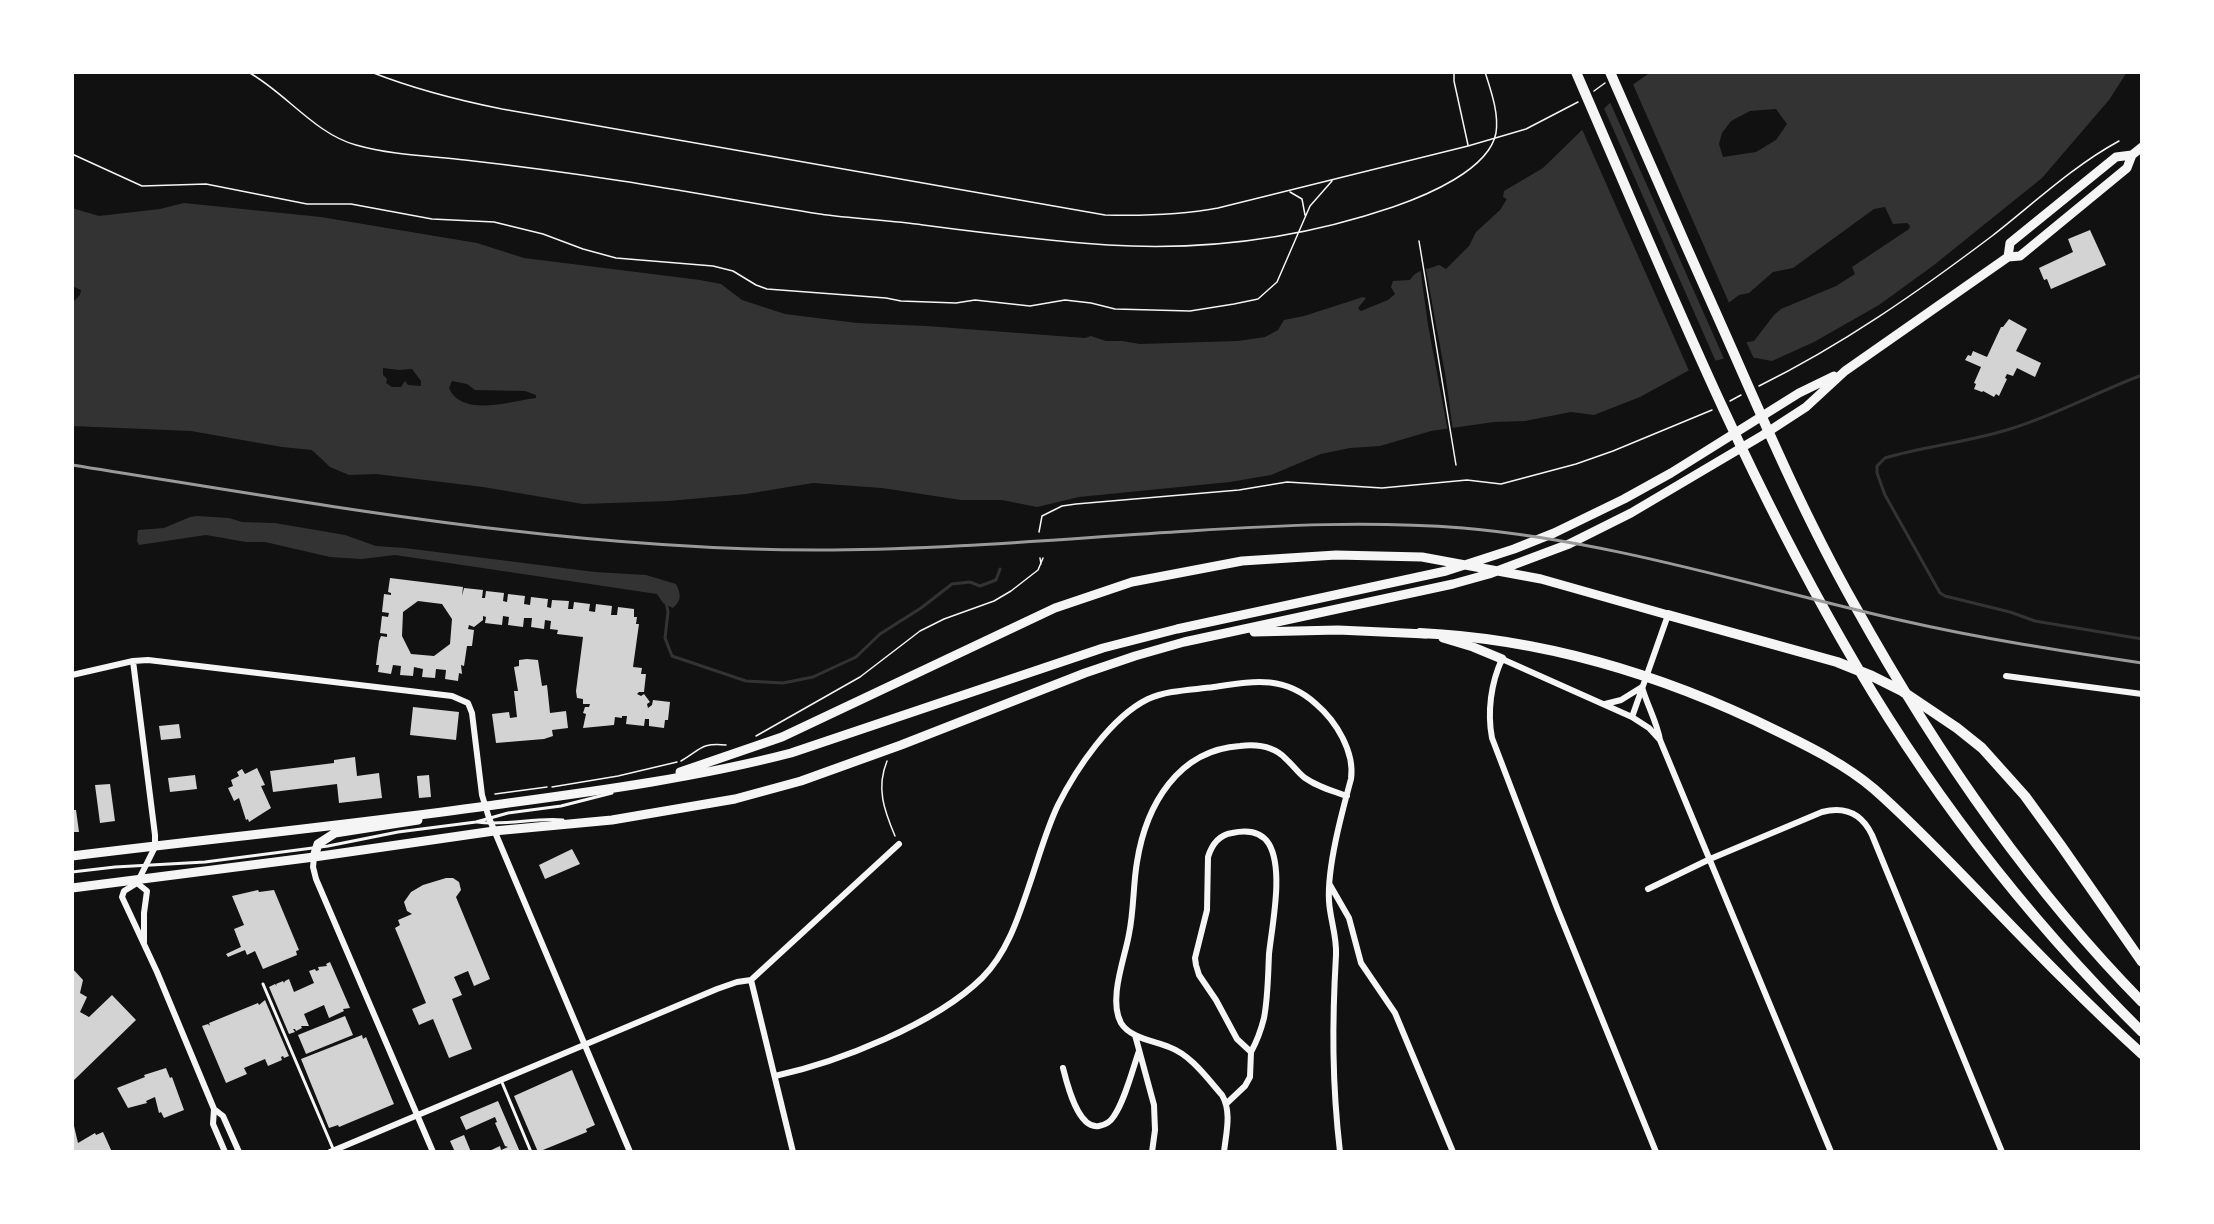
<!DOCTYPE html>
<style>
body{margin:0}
#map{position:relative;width:2214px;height:1224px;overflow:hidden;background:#111;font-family:"PT Sans",sans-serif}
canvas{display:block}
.frame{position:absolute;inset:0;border:74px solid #fff;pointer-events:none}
</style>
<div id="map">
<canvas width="2214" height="1224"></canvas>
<div class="frame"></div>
</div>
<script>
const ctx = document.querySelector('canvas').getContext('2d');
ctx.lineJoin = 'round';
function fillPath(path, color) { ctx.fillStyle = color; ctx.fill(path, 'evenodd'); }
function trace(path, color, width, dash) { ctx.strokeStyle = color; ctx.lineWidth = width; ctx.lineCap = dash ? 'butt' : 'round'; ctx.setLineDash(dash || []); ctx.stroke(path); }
const water = new Path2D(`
 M1651,72H2127L2109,100L2042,178L1934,265L1879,305L1814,342L1772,361L1756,358L1729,357L1697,366L1640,397L1594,415L1571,412L1525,421L1494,422L1431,431L1380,446L1350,448L1321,454L1271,475L1230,482L1079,497L1037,507L1002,500H961L882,488L813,483L746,494L669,501L583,504L483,487L376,474L349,475L330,467L312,450L282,447L191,431L72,426V303L80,295L81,290L72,286V208L99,216L160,209L184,203L321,217L477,243L524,258L700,280L721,284L742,300L785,314L857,323L926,326L1085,338L1091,336L1106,341H1122L1140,344L1238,341L1265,337L1278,330L1284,320L1304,316L1363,297L1366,298L1358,308L1361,311L1388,300L1395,294L1391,287L1393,281L1410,280C1418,268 1428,270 1439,265L1446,269L1469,246L1476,232L1500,210L1507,199L1503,197L1504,191L1543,168L1618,95ZM1776,109L1787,124L1776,140L1756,152L1723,157L1719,144L1722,133L1731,121L1750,111ZM1885,207L1893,224L1907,223L1910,226L1909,229L1852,267L1855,274L1836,286L1781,309L1774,315L1754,341L1730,345L1721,322L1723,307L1739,295L1749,293L1773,272L1793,268L1874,209ZM383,368L399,370L412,369L421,381V386L408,385L405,381L401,387H392L386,383L387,379L383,375ZM452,381L467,384L475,390L525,391L536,395V398C512,401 462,418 449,388Z
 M197,516L229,518L242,522L275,523L345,535L376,546L405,548L595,572L646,575L676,584C681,594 682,600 673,608L663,603L657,594L395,555L361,559L330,557L265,542H246L206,535L139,545L137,541L138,530L164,528L190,517Z`);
const pier = new Path2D(`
 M1632,82L1730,305L1726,308L1724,322L1731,342L1745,339L1755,361H1725L1609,100Z
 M1603,106L1717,364L1690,373L1581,127Z
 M1425,264L1446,379L1453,431L1448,432L1428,325L1420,267Z`);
const stream = new Path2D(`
 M2142,375C2097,392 2056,415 2010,429C1969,442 1926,446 1885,458L1877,466V473L1885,495L1940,593L1945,596L2010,612L2035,621L2142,639
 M666,601L668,612L665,638L672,656L746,681L783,683L813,677L856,657L880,634L921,608L952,584L970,582L980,586L996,580L1000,569`);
const building = new Path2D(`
 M2090,230L2106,265L2051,289L2047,279L2044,280L2039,268L2073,252L2068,239Z
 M2009,319L2027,329L2016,351L2041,363L2035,377L2017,368L2013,376L2007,374L2005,378L2007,379L1999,396L1996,394L1994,397L1983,391L1982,392L1974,389L1976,384L1974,383L1981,367L1965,360L1968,355L1971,356L1973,351L1987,357L2001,327H2003Z
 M390,578L463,587L462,596L464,588L483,590L482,598H485L486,591L504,593L503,601L507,602L508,594L525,596L524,604L530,605L531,597L548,599L547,607L551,608L552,600L569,601L568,609H573L574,602L590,604L589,611L595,612L596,604L612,606L611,615H617L618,607L634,609V617H637L636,624H639L633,667L642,668L641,674H646L644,692H639L637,694L641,696L644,694L650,702L647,704L648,708L652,705L653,700L670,702L668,720H665L664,728L649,726V719H645L644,726L626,724L627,716H622V718L615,717L614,725L583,728L586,714L583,713L585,707H589L590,704H583V699L577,698L576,691L583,637L557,634L558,630L550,629L551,621L545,620L544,629L531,627L532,618H524L523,627L508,625L509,617L503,616L502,625L485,623L486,617L483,616V620L474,627L469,625L468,629L474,630L472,646H467L464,666L461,665L462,674L459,673L458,681L445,679L446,670L436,669L435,678L422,677L423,669L414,667L413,676L400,675L401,666L393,665L391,674L378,672L379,665H376L379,641L381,636L387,637V634L380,633L382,616L388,617L389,613L382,612L384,594L391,595V593L388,592ZM418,601L442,604L452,619L450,644L434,656L411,654L402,636L403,612Z
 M527,659L538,660L542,686L547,685L550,713L566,711L568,728L552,730L553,736L544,739L496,743L492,714L509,712L510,718L517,717L514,691H518L514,667L519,666V660Z
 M413,707L459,712L456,740L410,735Z
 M179,724L181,738L161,740L159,726Z
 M355,757L357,776L379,773L382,798L339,803L337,784L273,792L270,771L334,763V760Z
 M257,768L265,785L261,786L271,808L249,822L248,819L246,820L239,798L234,801L228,788L233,786L231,780L239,776L237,772L242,769L245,774Z
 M195,775L197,789L170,792L168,778Z
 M429,775L431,797L419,798L417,776Z
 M110,784L115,821L100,823L95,785Z
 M72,810H76L79,832H72Z
 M572,849L580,864L545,879L539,865Z
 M446,878H453L459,882L461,890L456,897L490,979L474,986L468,971L454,977L462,995L452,999L472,1049L449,1058L433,1019L419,1025L412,1009L426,1003L395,928L400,925L398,920L412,914L407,911L404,902L411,892L423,885Z
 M258,890L259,892L274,890L299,950L296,951L297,955L263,969L255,951L247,955L245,950L228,957L226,954L241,947L234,929L244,925L232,896Z
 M330,962L350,1008L343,1009L344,1011L329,1018L324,1005L304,1014L309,1026H301L302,1028L296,1031L295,1029H293L295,1032L289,1034L269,987L275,984L277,986L276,984L283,981L284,983L285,981L289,979L294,992L314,983L309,971L315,969L316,971L319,970L318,967L327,966L326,964Z
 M72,968L83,980L80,993L87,997L80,1012L89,1017L112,995L136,1020L72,1082Z
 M265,1000L289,1056L284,1058L283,1056L281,1057L282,1060L268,1066L265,1059L244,1068L247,1074L226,1083L202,1026L208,1024L210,1026L209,1023L258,1003L259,1005Z
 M345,1016L353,1035L306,1054L298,1035Z
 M362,1035L363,1039L366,1037L394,1104L339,1127L338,1125L329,1128L301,1059Z
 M166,1068L170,1078L172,1077L184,1110L164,1118L161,1112L159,1113L155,1097L146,1101L147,1103L128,1108L117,1088L145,1077L144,1075Z
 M572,1070L595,1125L586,1129L587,1132L538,1152L514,1096Z
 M498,1101L520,1152H487L500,1146L501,1150L508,1147L505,1146L495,1123L497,1122L495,1117L466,1130L460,1117Z
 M74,1126L78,1143L95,1133L96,1135L103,1132L112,1152H72V1127Z
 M464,1135L471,1152H455L450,1141Z`);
const path = new Path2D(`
 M248,72C285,92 315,134 356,145C391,155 429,156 465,160C518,166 570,173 622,181C688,191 754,204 820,214C854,219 888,220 923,225C984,233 1046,241 1108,245C1204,251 1302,238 1393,207C1425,196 1489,170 1496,133C1499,113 1491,91 1485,72
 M371,72C414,89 457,100 502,109L1105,215C1144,216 1180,215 1218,208L1468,146L1526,129L1578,102
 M1454,72V81L1468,145
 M1594,91L1605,83
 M72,154L142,186L206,184L307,204H351L432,219L494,222L543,234L583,249L616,258L713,266L733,271L756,285L767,289L886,298L901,301L956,303L975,300L1030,306L1065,300L1091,303L1115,309L1190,311L1234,304L1258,299L1277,282L1310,206L1332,181
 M1290,192L1302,199L1305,215
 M1419,241L1456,465
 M1759,386C1842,345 1918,292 1992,236C2033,204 2073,166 2119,141
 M1730,401L1741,395
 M1039,532L1042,516L1062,506L1076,504L1239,490L1287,482L1382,488L1467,480L1501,484L1576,464L1613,451L1712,410
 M1040,558L1041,564
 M756,736L860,677L920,631L944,619L994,601L1011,591L1038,570L1043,558
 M681,761C700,750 702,742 726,745
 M887,761C876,788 884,810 895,836
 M552,787L618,776L677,762
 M495,794L547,787`);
const service = new Path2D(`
 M477,822C508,826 535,817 563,820
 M72,872L115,867L205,862L328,846L398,832L476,822L508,813L561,806L612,793
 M263,984L334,1151
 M501,1080L531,1152`);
const minor = new Path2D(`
 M133,661L155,835V847L137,883L124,891L122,897L157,972L214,1109L213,1124L225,1152
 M72,675L133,661L148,660L452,696L468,703L472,713L482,795L489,818L630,1152
 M2006,676L2142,694
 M1642,687C1647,705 1657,722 1660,740
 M1605,704L1621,700L1642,687
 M1632,717L1668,615
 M314,857L313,867L316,879L433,1152
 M137,883L147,891L144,913V942
 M1330,885L1349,918L1361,963L1395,1013L1453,1152
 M1648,889L1710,859L1822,812C1845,806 1862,814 1872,835L2002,1152
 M751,980L793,1152
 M1135,1035L1154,1105L1155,1130L1152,1152
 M1063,1068C1067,1084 1078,1130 1099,1126C1105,1125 1111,1121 1114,1116C1125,1100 1132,1071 1139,1051
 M775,1076C839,1062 935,1024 982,978C1009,951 1020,912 1032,877C1040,853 1047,828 1058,805C1076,769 1111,717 1148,699C1168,690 1192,690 1214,687C1254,681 1284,675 1316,704C1336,721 1355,752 1351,779C1342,812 1327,867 1329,901C1330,919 1337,936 1336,955C1332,1024 1332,1083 1340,1152
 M1227,1103L1245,1086L1250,1077L1251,1052L1237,1039L1216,1000L1199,975L1196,965L1195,958L1207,910L1208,857C1212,844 1219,835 1232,833C1246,830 1261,831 1269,844C1284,870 1272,925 1269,954C1268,975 1268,997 1264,1018C1261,1030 1257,1041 1251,1052
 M214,1109L223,1116L239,1152
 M330,1152L717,989L737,982L751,980L899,844
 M1224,1152C1226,1133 1232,1112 1222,1095C1207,1078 1191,1055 1169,1047C1154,1041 1130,1038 1121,1023C1108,999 1125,958 1129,934C1134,910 1133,885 1137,862C1146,805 1178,750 1240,746C1257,744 1274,746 1286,759C1293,765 1298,773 1305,778C1318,787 1332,791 1347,796
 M1656,1152L1557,908L1492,738C1487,712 1491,683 1502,659L1632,717L1649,728L1660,740L1831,1152`);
const primary = new Path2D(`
 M2008,257L2010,243L2116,157L2132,155
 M1254,632L1338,630L1426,634
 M1443,638L1473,647L1502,659
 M680,772L782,737L1055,608L1132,582L1242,561L1336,555L1422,557L1541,579L1668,615
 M72,856C210,839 349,825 487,806C589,792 691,779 791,753L1103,648L1177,629L1446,571L1514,549L1554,533L1624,499L1671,473L1799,393L1834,376
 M314,857L318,844L335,833L418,820
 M72,888L314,857L494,831L612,820L735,799L801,781L901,745L1085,673L1135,656L1184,642L1453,584L1489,574L1569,544L1631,513L1763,435L1806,407L1845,371L2008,257L2020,256L2127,168L2132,155L2142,147`);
const motorway = new Path2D(`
 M1576,72C1659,263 1737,458 1841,639C1922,782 2025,916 2142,1032
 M1610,72C1649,161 1688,251 1728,340C1767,429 1806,519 1854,604C1932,745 2029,887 2142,1002
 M1668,615L1837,662L1872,676L1902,691L1957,728L1982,748L2025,796L2062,847L2142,962
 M1420,633C1545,639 1666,676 1777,731C1810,747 1846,765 1874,789C1907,818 1938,850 1968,881C2025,940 2081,999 2142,1054`);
const rail = new Path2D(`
 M72,465C325,505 576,552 833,550C952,549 1071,538 1190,531C1281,525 1371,521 1463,528C1613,541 1758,588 1904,621C1983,639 2062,651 2142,663`);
fillPath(water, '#333');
fillPath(pier, '#111');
trace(stream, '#333', 3);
fillPath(building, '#d3d3d3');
trace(path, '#f5f5f5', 1.5);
trace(service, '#f5f5f5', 3);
trace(minor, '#f5f5f5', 6);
trace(primary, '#f5f5f5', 9);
trace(motorway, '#f5f5f5', 10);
trace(rail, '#9a9a9a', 3);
</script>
